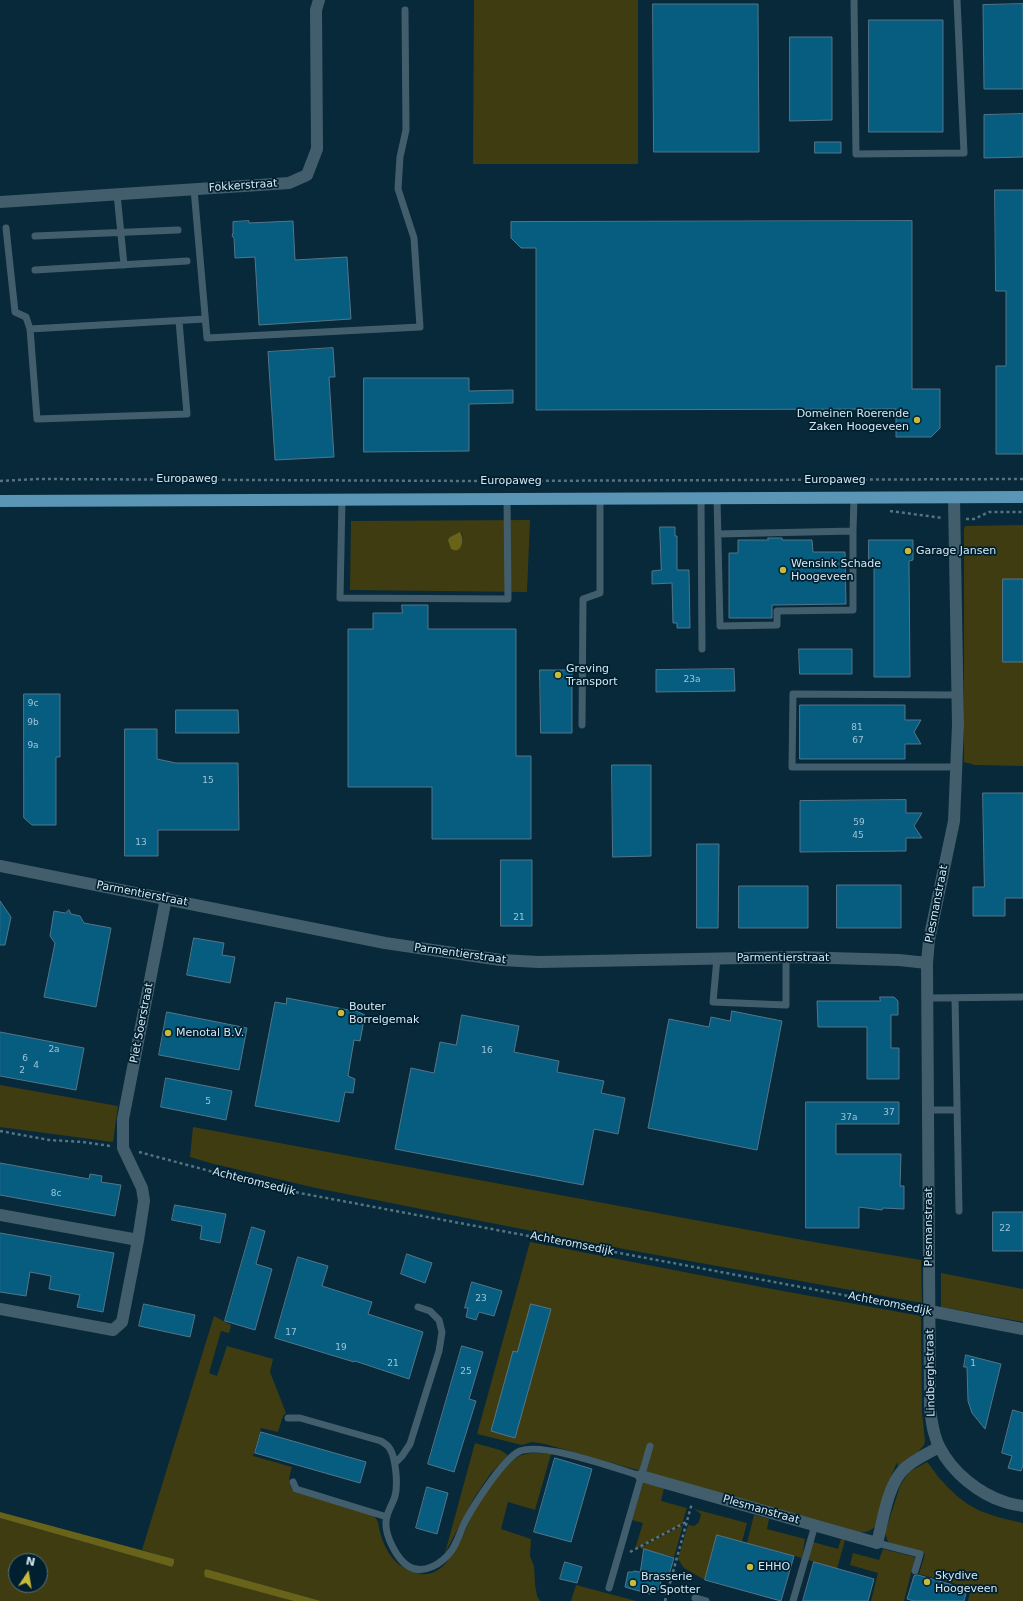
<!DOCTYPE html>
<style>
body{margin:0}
#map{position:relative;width:1023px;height:1601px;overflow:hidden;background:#072939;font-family:"DejaVu Sans",sans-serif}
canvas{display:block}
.north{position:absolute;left:8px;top:1553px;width:40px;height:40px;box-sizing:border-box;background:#001f2f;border:1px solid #556f7d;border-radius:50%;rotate:12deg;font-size:11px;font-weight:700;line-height:16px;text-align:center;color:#d5e7f2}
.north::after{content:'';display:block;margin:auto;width:14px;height:18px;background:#c7bb3c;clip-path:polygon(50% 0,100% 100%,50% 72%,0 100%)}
</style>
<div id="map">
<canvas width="1023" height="1601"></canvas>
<div class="north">N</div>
</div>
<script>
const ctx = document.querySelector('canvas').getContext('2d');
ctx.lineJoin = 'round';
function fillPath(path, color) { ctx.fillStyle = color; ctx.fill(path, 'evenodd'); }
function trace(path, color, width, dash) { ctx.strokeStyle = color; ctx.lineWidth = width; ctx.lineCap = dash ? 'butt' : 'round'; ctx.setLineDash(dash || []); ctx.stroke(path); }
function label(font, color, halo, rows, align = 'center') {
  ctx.font = font + ' "DejaVu Sans",sans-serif'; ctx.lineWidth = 3.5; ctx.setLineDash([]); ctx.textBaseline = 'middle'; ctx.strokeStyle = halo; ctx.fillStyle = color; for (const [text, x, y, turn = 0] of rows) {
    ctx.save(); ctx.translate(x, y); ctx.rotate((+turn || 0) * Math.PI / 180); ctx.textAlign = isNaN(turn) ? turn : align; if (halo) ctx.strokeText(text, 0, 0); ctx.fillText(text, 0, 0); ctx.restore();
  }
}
const green = new Path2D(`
 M474,0H638V164H473Z
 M530,520L527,592L350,590L351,521ZM462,533C463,540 463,546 457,550H452L451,548L450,537L456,534Z
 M1023,525V766L975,765L964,762V529L965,526Z
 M0,1085L118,1106L113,1142L0,1127Z
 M193,1127L819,1243L921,1260L922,1303L629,1250L476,1220L316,1188L210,1163L190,1157Z
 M530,1242L761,1287L921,1316L922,1412L925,1441L924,1445L919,1451L907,1459L898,1467L897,1462L886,1489L877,1524C872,1531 866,1533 858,1532L545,1444L532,1442L522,1445L477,1434Z
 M941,1273L1023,1289V1322L941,1307Z
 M214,1316L231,1325L229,1333L221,1331L209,1373L217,1376L227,1346L273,1359L270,1372L286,1413L283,1416L278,1432L261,1428L253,1456L292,1467C289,1477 287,1484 294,1492L373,1515C379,1521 378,1524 380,1532C382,1541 388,1554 395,1561C400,1566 409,1571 416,1573C450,1583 464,1529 476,1508C482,1496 505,1464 516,1458C527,1451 538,1453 551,1454L535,1510L508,1502L501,1529L531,1539L530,1556L534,1566L535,1584L537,1596L540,1601H321L206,1569V1577L293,1601H0V1518L172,1567L174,1559L142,1550ZM16,1561H40V1585H16Z
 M475,1443L500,1450L508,1455L491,1473L474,1498L445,1553Z
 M927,1462C932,1467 936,1475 942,1481C968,1510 986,1515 1023,1523V1601H968L971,1588L919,1574L925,1554L888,1542L885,1533L900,1486L909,1472Z
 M643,1483L664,1488L661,1501L687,1508L682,1524L635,1549L643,1523L632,1520Z
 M694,1509L747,1523L742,1542L717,1535L705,1580L684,1568L678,1559L688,1525L694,1526L699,1522L701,1514Z
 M754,1515L769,1519L767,1529L805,1539L802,1558L747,1543Z
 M683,1525L674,1557L639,1548Z
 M841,1539L845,1540L837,1569L808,1560L813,1542L838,1549Z
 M883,1549L915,1557L904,1601H871L878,1573L850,1565L853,1553L879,1560Z
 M576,1585L636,1601H571Z`);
const water = new Path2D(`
 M460,532C465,539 462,555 451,549L448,540L450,537Z
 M0,1512L174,1559V1563L172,1567L0,1518Z
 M206,1569L321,1601H293L205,1577L204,1572Z`);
const building = new Path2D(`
 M653,4H758L759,152H654Z
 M1023,4V89H984L983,5Z
 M869,20H943V132H869Z
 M790,37H832V120L790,121Z
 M1023,114V157L984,158V115Z
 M815,142H841V153H815Z
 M995,190H1023V454H996V366H1006V291H996Z
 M249,221V223L293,221L295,260L347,257L351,319L259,325L255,257L235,258L234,238L232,236L233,233V222Z
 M912,221V389H940V428L931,437H896V409L536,410V248H521L511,238V222Z
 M333,348L335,377H329L334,457L275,460L268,352Z
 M364,378H469V391L513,390V403L469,404V451L364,452Z
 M660,527H675V536H677V570H689L690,628H677V623H673L672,583L652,584V571L661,570Z
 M768,538H782V540H812L813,552H845L846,604L772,605V618H729V553H738V540H768Z
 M869,540H913V560L909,561L910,677H874V561H869Z
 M1003,579H1023V662H1003Z
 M402,605H428V629H516V756H531V839H432V787H348V629H373V613H402Z
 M799,649H852V674H800Z
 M734,669L735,691L656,692V670Z
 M540,670H572V733H541Z
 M24,694H60V757H56V825H32L24,818Z
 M800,705H905V720H921L914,732L921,744H905V759H800Z
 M176,710H238L239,733H176Z
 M125,729H157V759L176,763H238L239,830H158V856H125Z
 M612,765H651V856L613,857Z
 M983,793H1023V898H1005V916H973V887H984Z
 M906,800V813H922L914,826L922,838H906V851L800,852V801Z
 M697,844H719L718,928H697Z
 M501,860H532V926H501Z
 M837,885H901V928H837Z
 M739,886H808V928H739Z
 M0,901L11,917L5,945H0Z
 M69,910L71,914L80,916L84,923L111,928L96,1007L44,997L55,943L50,936L54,911L65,913Z
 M194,938L224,943L222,955L235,957L230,983L187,975Z
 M880,997H894L898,1001V1015H891V1048H899V1079H867V1027H818L817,1001H880Z
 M287,998L354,1011V1010L365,1015L360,1041L354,1040L348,1076L355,1079L353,1093L345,1092L339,1122L255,1106L275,1002L286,1004Z
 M732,1011L782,1021L757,1150L648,1128L669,1019L709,1027L711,1017L730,1021Z
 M167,1012L247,1028L239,1070L159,1055Z
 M462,1015L519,1026L514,1052L559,1061L557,1072L604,1081L601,1093L625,1098L618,1134L594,1129L583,1185L395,1149L411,1068L434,1073L440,1042L456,1045Z
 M0,1032L84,1048L76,1090L0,1076Z
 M166,1078L232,1091L226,1120L161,1107Z
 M806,1102H899V1124H836V1154H901L900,1186H904V1209L883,1208L882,1210L859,1207V1228H806Z
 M0,1163L89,1179L90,1174L102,1176L101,1182L121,1185L115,1216L0,1195Z
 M175,1205L226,1214L220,1243L200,1239L202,1226L172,1220Z
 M993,1212H1023V1251H993Z
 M252,1227L265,1231L256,1264L272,1269L255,1330L225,1321Z
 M0,1233L114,1253L103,1312L77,1307L80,1295L49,1289L51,1276L30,1272L26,1296L0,1292Z
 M407,1254L432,1263L425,1283L401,1274Z
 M298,1257L328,1266L322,1286L372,1302L368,1314L423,1332L409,1379L355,1361L354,1362L275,1338Z
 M472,1282L502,1291L494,1316L479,1312L476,1320L466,1317L468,1308H465Z
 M144,1304L195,1315L190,1337L139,1326Z
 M531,1304L551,1309L515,1438L491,1431L513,1351L517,1352Z
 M462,1346L483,1352L469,1399L476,1401L454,1472L428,1464Z
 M966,1355L1001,1364L985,1429L972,1413L968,1401L967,1367H964Z
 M1013,1410L1023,1413V1465L1021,1471L1008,1468L1012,1456L1002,1453Z
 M261,1432L366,1462L360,1483L255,1453Z
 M555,1458L592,1469L571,1542L534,1532Z
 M427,1487L448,1493L437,1534L416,1528Z
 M717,1535L794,1556L781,1601L705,1580Z
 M644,1549L674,1558L668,1578L663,1576L658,1590L650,1594L625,1587L628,1572H633L634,1571L640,1572Z
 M565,1562L582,1567L577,1583L560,1579Z
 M814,1562L874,1579L868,1601H803Z
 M918,1575L967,1589L964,1601H914L907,1599L914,1576Z`);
const path = new Path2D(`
 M0,481L37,479L480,481L1023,479
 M890,511L943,518
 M966,519H974L989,512H1023
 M0,1131L49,1140L83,1142L110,1146
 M139,1152L273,1188L918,1309
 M630,1552L686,1522
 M665,1601L692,1503`);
const lane = new Path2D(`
 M854,0L856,154L964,153L957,0
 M194,189L207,338L420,327L414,238L398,189L400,157L406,130L405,10
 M117,194L124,265
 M6,228L15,312L26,317L30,329
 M35,236L178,230
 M35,270L187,261
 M179,321L187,414L37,419L30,329L205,319
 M717,498L720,626L777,625V611L853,610V531
 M342,499L340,598L508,599L507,499
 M701,499L702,649
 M718,534L853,531L854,498
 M582,725L583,599L600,593V499
 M956,767H792L793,694L957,695
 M717,958L713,1002L786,1005V957
 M928,998L1023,997
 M955,998L959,1211
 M928,1110H957
 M288,1418H300L381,1441C384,1443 388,1445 390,1449C396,1459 398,1485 395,1496C393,1504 386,1513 386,1522C385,1536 397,1559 408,1566C423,1576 443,1563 452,1550C458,1541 461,1529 466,1520C475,1503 504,1458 520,1451C543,1442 615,1468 641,1476
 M395,1463L402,1456L410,1444L439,1351L442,1332L439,1320L430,1311L418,1307
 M293,1482L296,1489L387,1517
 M877,1543L920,1554L915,1571
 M609,1588L650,1446
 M695,1598L706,1601
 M793,1601L815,1525`);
const street = new Path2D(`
 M0,202L289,183L307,175L317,149L316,10L319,0
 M954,498L958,725L954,821L929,940L927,963L930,1409C932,1422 933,1436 940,1448C952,1472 979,1494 1005,1502C1010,1504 1017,1505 1023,1506
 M0,866L385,943L501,960L539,962L797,957L899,960L927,963
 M0,1215L138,1240
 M0,1309L113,1330L122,1322L138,1240L144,1201L142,1188L123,1148V1119L166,898
 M930,1311L1023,1329
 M641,1476L877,1543C883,1521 887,1487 903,1470C912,1460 927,1454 939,1447`);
const primary = new Path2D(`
 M0,501L1023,497`);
const markers = [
 [917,420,4,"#c7bb3c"],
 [908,551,4,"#c7bb3c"],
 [783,570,4,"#c7bb3c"],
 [558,675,4,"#c7bb3c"],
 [341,1013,4,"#c7bb3c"],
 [168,1033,4,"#c7bb3c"],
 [750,1567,4,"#c7bb3c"],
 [927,1582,4,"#c7bb3c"],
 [633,1583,4,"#c7bb3c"]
];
const numberNames = [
 ["23a",692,680],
 ["9c",33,704],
 ["9b",33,723],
 ["81",857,728],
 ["67",858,741],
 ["9a",33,746],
 ["15",208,781],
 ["59",859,823],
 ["45",858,836],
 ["13",141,843],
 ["21",519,918],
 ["2a",54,1050],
 ["16",487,1051],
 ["6",25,1059],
 ["4",36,1066],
 ["2",22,1071],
 ["5",208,1102],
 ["37",889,1113],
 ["37a",849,1118],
 ["8c",56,1194],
 ["22",1005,1229],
 ["23",481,1299],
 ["17",291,1333],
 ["19",341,1348],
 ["21",393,1364],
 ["1",973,1364],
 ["25",466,1372]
];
const streetNames = [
 ["Fokkerstraat",243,186,-4],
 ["Europaweg",187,479],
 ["Europaweg",835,480],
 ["Europaweg",511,481],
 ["Parmentierstraat",142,894,11],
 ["Plesmanstraat",937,904,-79],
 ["Parmentierstraat",460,954,8],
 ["Parmentierstraat",783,958],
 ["Piet Soerstraat",142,1023,-79],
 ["Achteromsedijk",254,1182,14],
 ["Plesmanstraat",929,1227,-90],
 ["Achteromsedijk",572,1244,11],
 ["Achteromsedijk",890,1304,11],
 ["Lindberghstraat",931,1373,-91],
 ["Plesmanstraat",761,1510,16]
];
const poiNames = [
 ["Domeinen Roerende",909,414,"right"],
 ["Zaken Hoogeveen",909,427,"right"],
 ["Garage Jansen",916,551],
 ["Wensink Schade",791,564],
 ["Hoogeveen",791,577],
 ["Greving",566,669],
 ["Transport",566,682],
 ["Bouter",349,1007],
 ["Borrelgemak",349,1020],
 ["Menotal B.V.",176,1033],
 ["EHHO",758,1567],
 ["Skydive",935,1576],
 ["Hoogeveen",935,1589],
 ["Brasserie",641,1577],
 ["De Spotter",641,1590]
];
fillPath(green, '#403c11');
fillPath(water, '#696319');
fillPath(building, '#065d80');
trace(building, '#547588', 1);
trace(path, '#577381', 2.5, [3, 3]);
trace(lane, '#425e6d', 7);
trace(street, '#425e6d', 12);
trace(primary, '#5a95b5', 12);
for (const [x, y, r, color] of markers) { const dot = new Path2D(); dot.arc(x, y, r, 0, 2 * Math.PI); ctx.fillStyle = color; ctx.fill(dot); trace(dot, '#001f2f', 1.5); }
label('9px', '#a1c4d6', null, numberNames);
label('11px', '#d5e7f2', '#001f2f', streetNames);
label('11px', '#d5e7f2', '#001f2f', poiNames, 'left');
</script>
